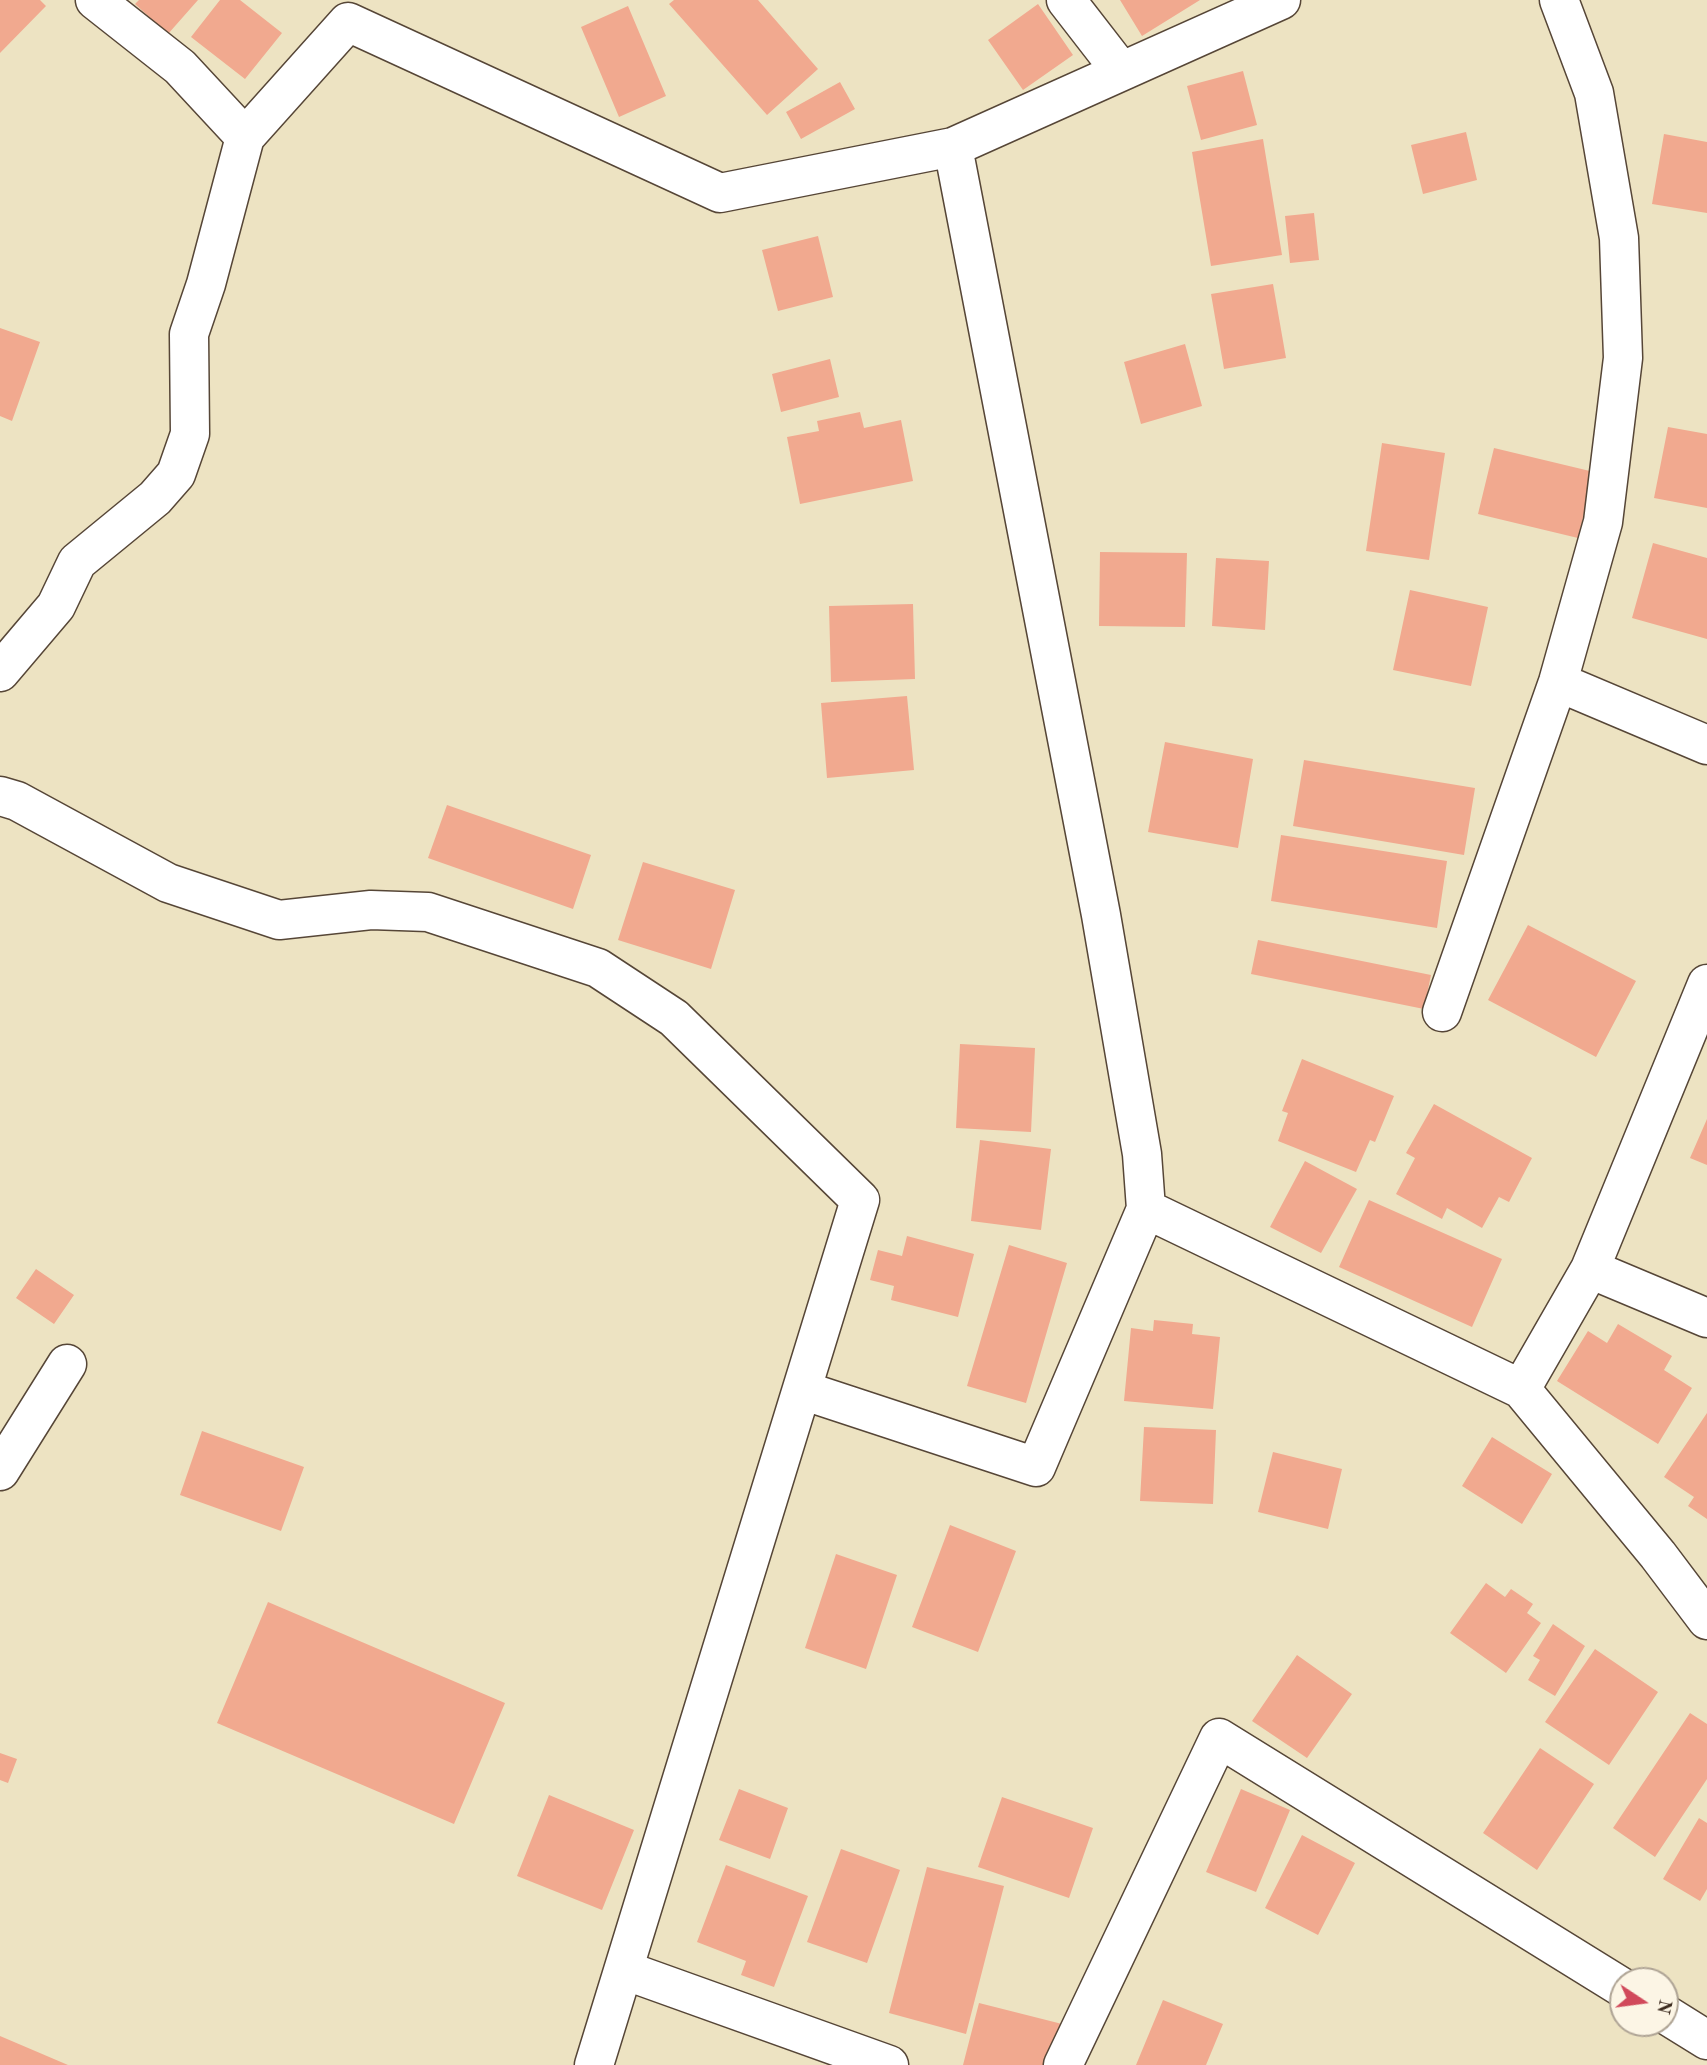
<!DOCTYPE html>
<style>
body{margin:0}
#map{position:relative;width:1707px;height:2065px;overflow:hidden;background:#ede3c2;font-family:"Old Standard TT",serif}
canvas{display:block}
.north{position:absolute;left:1609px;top:1967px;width:70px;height:70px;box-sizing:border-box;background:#fcf5e5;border:2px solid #afa495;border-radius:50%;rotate:103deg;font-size:19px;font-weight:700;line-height:28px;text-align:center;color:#3b2a1e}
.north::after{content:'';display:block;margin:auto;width:24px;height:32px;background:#d1495b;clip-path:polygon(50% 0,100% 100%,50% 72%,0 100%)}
</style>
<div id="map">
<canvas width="1707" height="2065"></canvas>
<div class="north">N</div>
</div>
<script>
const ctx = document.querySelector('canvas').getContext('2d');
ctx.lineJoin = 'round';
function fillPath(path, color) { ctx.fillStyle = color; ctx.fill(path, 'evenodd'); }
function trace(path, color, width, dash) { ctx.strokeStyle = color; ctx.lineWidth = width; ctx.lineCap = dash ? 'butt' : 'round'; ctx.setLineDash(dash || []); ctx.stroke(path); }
const building = new Path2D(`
 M0,0H40L46,6L0,53Z
 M139,0H198L168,34L135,4Z
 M220,0H240L282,33L245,79L191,37Z
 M674,0H758L818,69L767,115L669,4Z
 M1120,0H1200L1142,36Z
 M1038,4L1073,55L1023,90L988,40Z
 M628,6L666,96L619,117L581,27Z
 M1243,71L1257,125L1201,140L1187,86Z
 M840,82L855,109L801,139L786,112Z
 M1466,132L1477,180L1423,194L1411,145Z
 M1664,134L1707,142V213L1652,204Z
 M1263,139L1282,255L1211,266L1192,152Z
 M1314,213L1319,260L1290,263L1285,216Z
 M818,236L833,297L778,311L762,250Z
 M1273,284L1286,358L1224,369L1211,294Z
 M0,328L40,342L12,421L0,416Z
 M1185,344L1202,406L1141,424L1124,362Z
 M830,359L839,397L781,412L772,374Z
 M860,412L864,428L901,420L913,481L800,504L787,437L819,431L817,421Z
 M1668,427L1707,434V508L1654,498Z
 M1382,443L1445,453L1429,560L1366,551Z
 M1494,448L1594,472L1578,538L1478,514Z
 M1653,543L1707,558V639L1632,618Z
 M1100,552L1187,553L1185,627L1099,626Z
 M1216,558L1269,561L1265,630L1212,626Z
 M1410,590L1488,607L1471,686L1393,670Z
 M913,604L915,679L831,682L829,606Z
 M907,696L914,770L827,778L821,703Z
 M1165,742L1253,759L1238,848L1148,832Z
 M1304,760L1475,788L1464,855L1293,826Z
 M447,805L591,855L573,909L428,858Z
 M1281,835L1447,861L1437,928L1271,901Z
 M643,862L735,890L711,969L618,940Z
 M1528,925L1636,981L1596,1057L1488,1000Z
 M1258,940L1431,975L1424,1009L1251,974Z
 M960,1044L1035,1048L1031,1132L956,1128Z
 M1302,1059L1394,1096L1375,1142L1370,1140L1356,1172L1278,1141L1288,1113L1282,1111Z
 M1434,1104L1532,1158L1509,1202L1499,1197L1482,1228L1447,1208L1442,1219L1396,1194L1415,1158L1406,1153Z
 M1707,1119V1165L1690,1158Z
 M980,1140L1051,1149L1041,1230L971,1221Z
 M1305,1161L1357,1189L1321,1253L1270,1227Z
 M1369,1200L1502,1259L1472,1327L1339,1267Z
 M907,1236L974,1254L958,1317L891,1300L894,1286L870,1280L878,1250L902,1256Z
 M1009,1245L1067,1263L1026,1403L967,1386Z
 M36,1269L74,1295L54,1324L16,1298Z
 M1154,1320L1193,1324L1192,1334L1220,1337L1213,1409L1124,1401L1131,1328L1153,1331Z
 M1618,1324L1672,1356L1664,1370L1692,1388L1658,1444L1557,1381L1588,1331L1607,1343Z
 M1707,1413V1519L1688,1506L1694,1497L1664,1477Z
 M1144,1427L1216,1430L1213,1504L1140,1501Z
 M202,1431L304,1467L281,1531L180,1495Z
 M1492,1437L1552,1474L1522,1524L1462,1486Z
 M1273,1452L1342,1469L1328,1529L1258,1512Z
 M950,1525L1016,1551L978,1652L912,1627Z
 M836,1554L897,1575L866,1669L805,1648Z
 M1486,1583L1505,1597L1511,1589L1533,1604L1527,1613L1541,1623L1506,1673L1450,1633Z
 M268,1602L505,1703L454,1824L217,1723Z
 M1553,1624L1585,1646L1555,1696L1528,1680L1540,1660L1533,1656Z
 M1595,1649L1658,1692L1609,1765L1545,1722Z
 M1297,1655L1352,1694L1307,1758L1252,1721Z
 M1690,1713L1707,1724V1779L1655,1857L1613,1828Z
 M1540,1748L1594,1784L1537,1870L1483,1833Z
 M0,1753L17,1759L8,1783L0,1780Z
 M739,1789L788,1808L770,1859L719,1840Z
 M1241,1789L1290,1810L1256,1892L1206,1872Z
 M549,1795L634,1830L602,1910L517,1876Z
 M1002,1797L1093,1828L1069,1898L978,1867Z
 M1699,1818L1707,1823V1889L1700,1901L1663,1879Z
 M1302,1835L1355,1863L1318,1935L1265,1908Z
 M841,1849L900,1870L867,1963L807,1942Z
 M726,1865L808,1896L774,1987L741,1975L746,1961L697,1942Z
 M927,1867L1004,1886L966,2034L889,2013Z
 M1163,2000L1223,2024L1206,2065H1136Z
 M979,2003L1066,2025L1055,2065H963Z
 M0,2036L68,2065H0Z`);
const minor = new Path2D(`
 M95,0L180,67L245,137
 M1066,0L1121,71
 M953,147L1101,915L1142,1154L1146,1209L1521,1389L1590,1269L1707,984
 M0,672L56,606L77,562L155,498L176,474L190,434L189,334L206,284L245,137L348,22L720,193L953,147L1281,0
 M1558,682L1707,745
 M0,796L17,801L168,883L279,920L371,910L428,912L598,968L674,1018L860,1200L594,2065
 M1442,1012L1558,682L1603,522L1623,358L1619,238L1594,93L1559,0
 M1590,1269L1707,1318
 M1521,1389L1658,1555L1707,1620
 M802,1390L1036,1467L1146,1209
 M0,1471L67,1364
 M624,1970L889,2065
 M1665,2014L1707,2040
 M1063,2065L1219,1738L1623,1988`);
fillPath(building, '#f1a98f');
trace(minor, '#564637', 41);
trace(minor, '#fff', 38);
</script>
